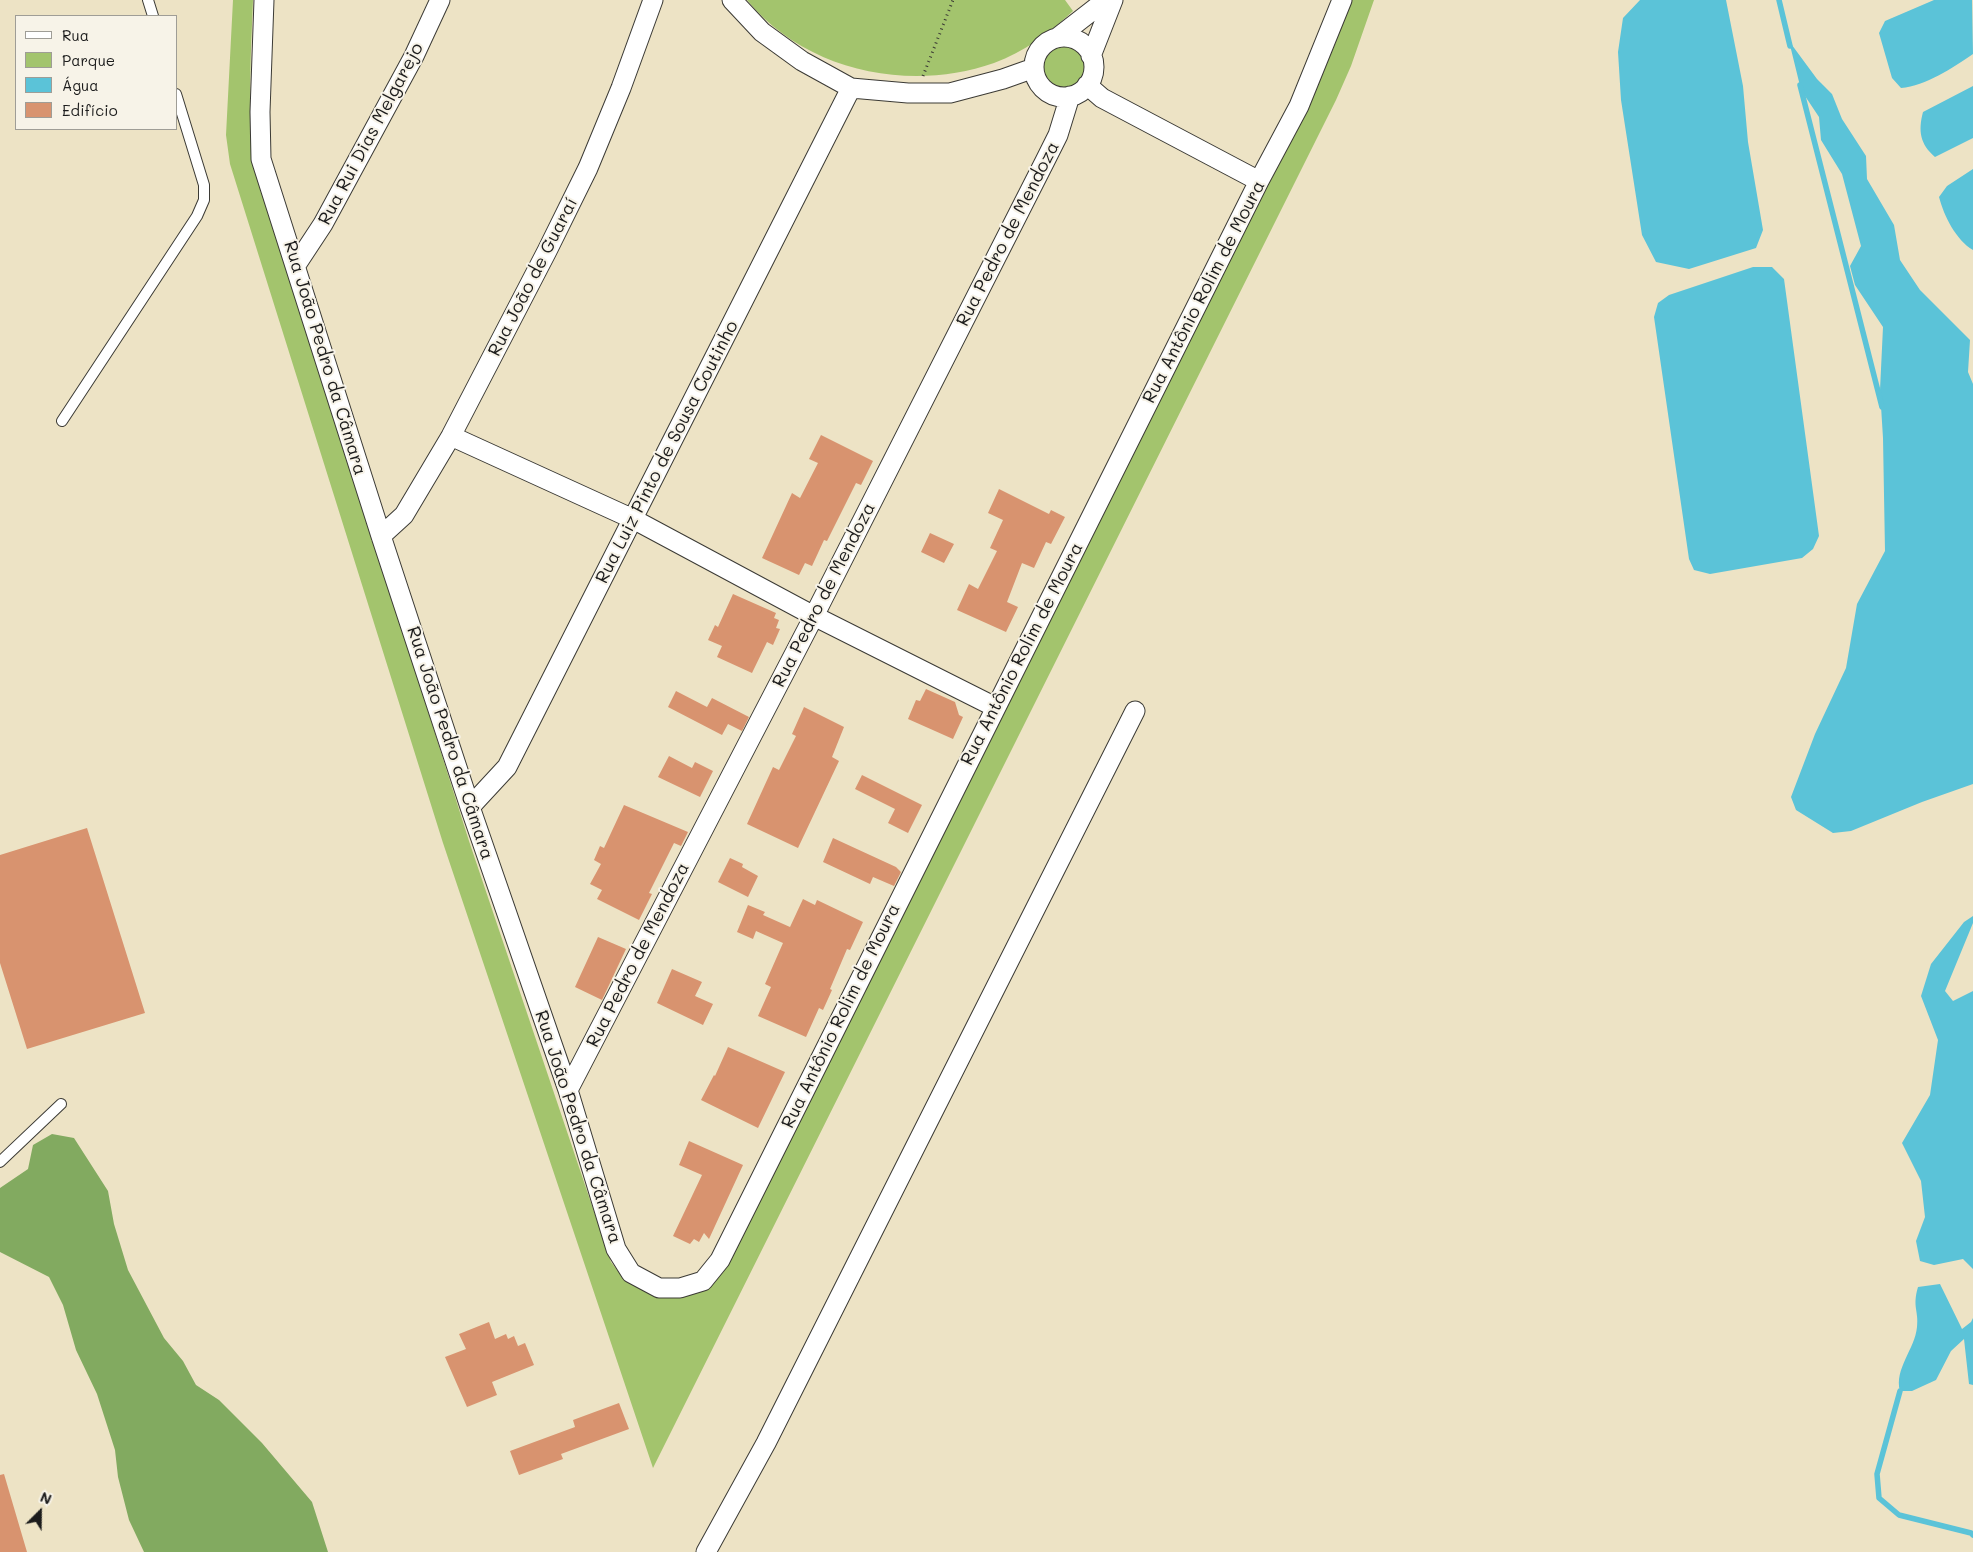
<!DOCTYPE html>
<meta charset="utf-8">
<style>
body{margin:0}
#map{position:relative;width:1973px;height:1552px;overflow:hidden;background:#ede3c5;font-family:Mali,sans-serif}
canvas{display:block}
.legend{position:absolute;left:15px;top:15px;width:162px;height:115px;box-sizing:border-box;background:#f7f3e8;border:1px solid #9f9d96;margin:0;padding:6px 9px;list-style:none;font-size:15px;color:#1c1c1c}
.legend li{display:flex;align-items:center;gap:10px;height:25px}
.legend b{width:25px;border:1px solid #9f9d96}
.north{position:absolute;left:15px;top:1487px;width:50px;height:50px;-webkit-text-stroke:4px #f7f3e8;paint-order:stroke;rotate:23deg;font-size:14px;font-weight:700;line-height:20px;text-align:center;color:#1c1c1c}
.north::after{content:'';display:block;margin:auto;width:18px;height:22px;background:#1c1c1c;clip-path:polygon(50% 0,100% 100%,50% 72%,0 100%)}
</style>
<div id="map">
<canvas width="1973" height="1552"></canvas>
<ul class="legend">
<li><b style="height:6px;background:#fff"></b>Rua</li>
<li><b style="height:14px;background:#a3c46d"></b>Parque</li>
<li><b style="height:14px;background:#5bc3d8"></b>Água</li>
<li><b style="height:14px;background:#d8936f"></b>Edifício</li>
</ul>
<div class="north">N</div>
</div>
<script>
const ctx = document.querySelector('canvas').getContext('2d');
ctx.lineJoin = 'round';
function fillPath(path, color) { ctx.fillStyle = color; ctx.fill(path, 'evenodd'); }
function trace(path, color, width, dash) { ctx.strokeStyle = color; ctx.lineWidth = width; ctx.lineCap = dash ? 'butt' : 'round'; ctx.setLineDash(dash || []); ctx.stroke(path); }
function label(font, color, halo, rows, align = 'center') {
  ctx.font = font + ' Mali,sans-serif'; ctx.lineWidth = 4; ctx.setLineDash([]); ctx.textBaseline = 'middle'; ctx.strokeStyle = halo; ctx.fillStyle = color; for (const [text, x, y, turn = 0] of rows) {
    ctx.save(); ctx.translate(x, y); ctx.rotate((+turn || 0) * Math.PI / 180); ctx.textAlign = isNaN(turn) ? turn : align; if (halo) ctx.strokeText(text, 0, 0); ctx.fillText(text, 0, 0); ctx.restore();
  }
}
const green = new Path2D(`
 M233,0H253C251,54 247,110 255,163L469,841L611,1262C640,1302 659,1293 701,1287L975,765L1320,79L1335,44L1350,0H1374L1351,66L1336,100L653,1468L443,843L230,164L226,135Z
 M747,0H1065L1073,11C1050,33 1024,52 994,63C909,93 805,71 747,0Z
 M1040 67a24 24 0 1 1 48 0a24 24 0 1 1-48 0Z`);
const forest = new Path2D(`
 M52,1134L74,1138L108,1191L114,1224L128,1270L164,1338L183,1361L196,1385L219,1400L262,1443L312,1502L328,1552H144L129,1520L118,1477L115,1450L97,1394L76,1350L63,1305L49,1277L0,1252V1188L28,1169L33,1145Z`);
const water = new Path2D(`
 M1640,0H1726L1743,86L1748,142L1763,230L1756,248L1689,269L1656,262L1642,235L1621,100L1618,52L1623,18Z
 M1934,0H1972L1973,54C1952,68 1926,86 1901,88L1892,78L1879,33L1885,21Z
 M1789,41L1817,79L1832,94L1842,119L1866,156L1867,179L1894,225L1900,260L1920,290L1970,340L1968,372L1973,384V784L1922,802L1851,831L1833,833L1796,810L1791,797L1815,734L1846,668L1857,604L1885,551L1883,438L1880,390L1883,327L1855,285L1850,266L1861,246L1842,174L1821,140L1819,117L1801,90Z
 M1973,86V138L1935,157C1920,144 1918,131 1923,112Z
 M1973,169V250C1956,240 1944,216 1939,197L1947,186Z
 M1753,267H1772L1784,279L1819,536L1813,549L1802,558L1710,574L1694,570L1689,559L1654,317L1658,303L1669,295Z
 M1973,916V923L1945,991L1953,1001L1973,991V1269L1963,1259L1934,1265L1920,1261L1916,1241L1925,1217L1921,1181L1902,1143L1930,1095L1938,1040L1921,996L1931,964L1964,922Z
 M1940,1284L1962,1329L1971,1322L1973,1318V1385L1969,1384L1964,1339L1951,1351L1936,1380L1912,1391H1900C1894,1369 1915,1349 1917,1327C1919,1311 1912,1307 1918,1287Z`);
const stream = new Path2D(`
 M1779,0L1790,46
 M1800,85L1882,407
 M1900,1391L1877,1474L1879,1498L1899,1515L1971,1533L1973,1535`);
const building = new Path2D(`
 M821,435L873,461L861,485L856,483L827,541L824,540L812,566L805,563L799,575L762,558L792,493L800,498L818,463L809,459Z
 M999,489L1049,514L1051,510L1065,517L1051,544L1046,542L1034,568L1022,563L1007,602L1018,607L1006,632L957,610L969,584L978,589L997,551L990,548L1003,520L988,513Z
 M930,533L954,544L944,563L921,552Z
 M733,594L776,613L774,618L779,620L776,628L780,629L773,645L767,642L752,673L717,657L722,646L708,640L715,625L718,627Z
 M926,689L955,702L959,715L963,717L953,739L908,719L916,700L920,701Z
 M676,691L707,707L712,698L749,717L742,731L728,724L722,735L668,707Z
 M804,707L844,727L832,757L839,761L798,848L747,824L773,767L779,770L796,736L792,734Z
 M669,756L692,768L695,762L713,771L700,797L658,777Z
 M862,775L922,805L908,833L888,823L895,809L855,789Z
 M624,805L688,832L681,846L674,843L649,893L652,894L639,920L597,899L602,890L590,884L601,864L594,860L600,846L604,848Z
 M87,828L145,1013L27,1049L0,963V855Z
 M833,838L896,867L901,872L894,886L873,877L870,884L823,862Z
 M730,858L743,864L742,867L758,876L748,897L718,882Z
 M803,899L815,905L817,900L863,922L850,950L847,949L830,989L832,990L823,1010L819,1008L806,1037L758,1016L771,987L765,984L783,943L756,931L753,939L737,932L748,905L765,912L763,915L790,927Z
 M598,937L626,949L602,1000L575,987Z
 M672,969L702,982L695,996L713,1004L703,1025L657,1003Z
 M728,1047L785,1072L758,1128L701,1100L714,1075L715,1076Z
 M689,1141L743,1165L709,1239L704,1233L699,1242L694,1239L690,1244L673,1236L702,1175L679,1165Z
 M489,1322L495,1339L506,1334L508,1339L514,1336L518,1346L525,1343L534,1365L492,1382L497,1395L467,1407L445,1357L466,1349L459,1334Z
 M619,1403L629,1429L561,1454L563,1459L519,1475L510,1451L575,1427L573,1420Z
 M4,1474L27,1552H0V1475Z`);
const path = new Path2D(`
 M923,76L953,0`);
const lane = new Path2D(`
 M148,0L153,16
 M62,421L197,216L204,200V185L176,94
 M0,1162L61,1104`);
const street = new Path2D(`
 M264,0L260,112L261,159L381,536L470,807L568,1090L616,1249L631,1273L659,1288H680L703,1281L720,1260L1259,181L1299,106L1342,0
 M732,0L762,32L802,61L851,88L908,93H950L1003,79L1034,68
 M1034 67a30 30 0 1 1 60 0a30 30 0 1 1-60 0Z
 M1057,38L1106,0
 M1091,56L1113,0
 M1087,85L1102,98L1259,181
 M296,265L323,224L414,56L440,0
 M451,436L633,519L814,616L995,707
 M381,536L404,515L451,436L547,251L588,168L621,88L653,0
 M470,807L507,767L851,88
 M568,1090L814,616L1045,161L1058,135L1070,96
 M706,1552L766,1443L1135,711`);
const streetNames = [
 ["Rua Rui Dias Melgarejo",371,134,-62],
 ["Rua Pedro de Mendoza",1008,234,-63],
 ["Rua João de Guaraí",533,277,-63],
 ["Rua Antônio Rolim de Moura",1204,292,-63],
 ["Rua João Pedro da Câmara",325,358,73],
 ["Rua Luiz Pinto de Sousa Coutinho",667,452,-63],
 ["Rua Pedro de Mendoza",824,595,-63],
 ["Rua Antônio Rolim de Moura",1022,654,-63],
 ["Rua João Pedro da Câmara",450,743,72],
 ["Rua Pedro de Mendoza",638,955,-63],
 ["Rua Antônio Rolim de Moura",841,1016,-64],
 ["Rua João Pedro da Câmara",578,1127,72]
];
fillPath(green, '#a3c46d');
fillPath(forest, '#82aa60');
fillPath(water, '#5bc3d8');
trace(stream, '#5bc3d8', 5.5);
fillPath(building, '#d8936f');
trace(lane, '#3b3a35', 12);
trace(street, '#3b3a35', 21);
trace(path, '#3b3a35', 3, [1, 4]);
trace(lane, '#fff', 10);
trace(street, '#fff', 19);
label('18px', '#1c1c1c', '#f7f3e8', streetNames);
</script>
